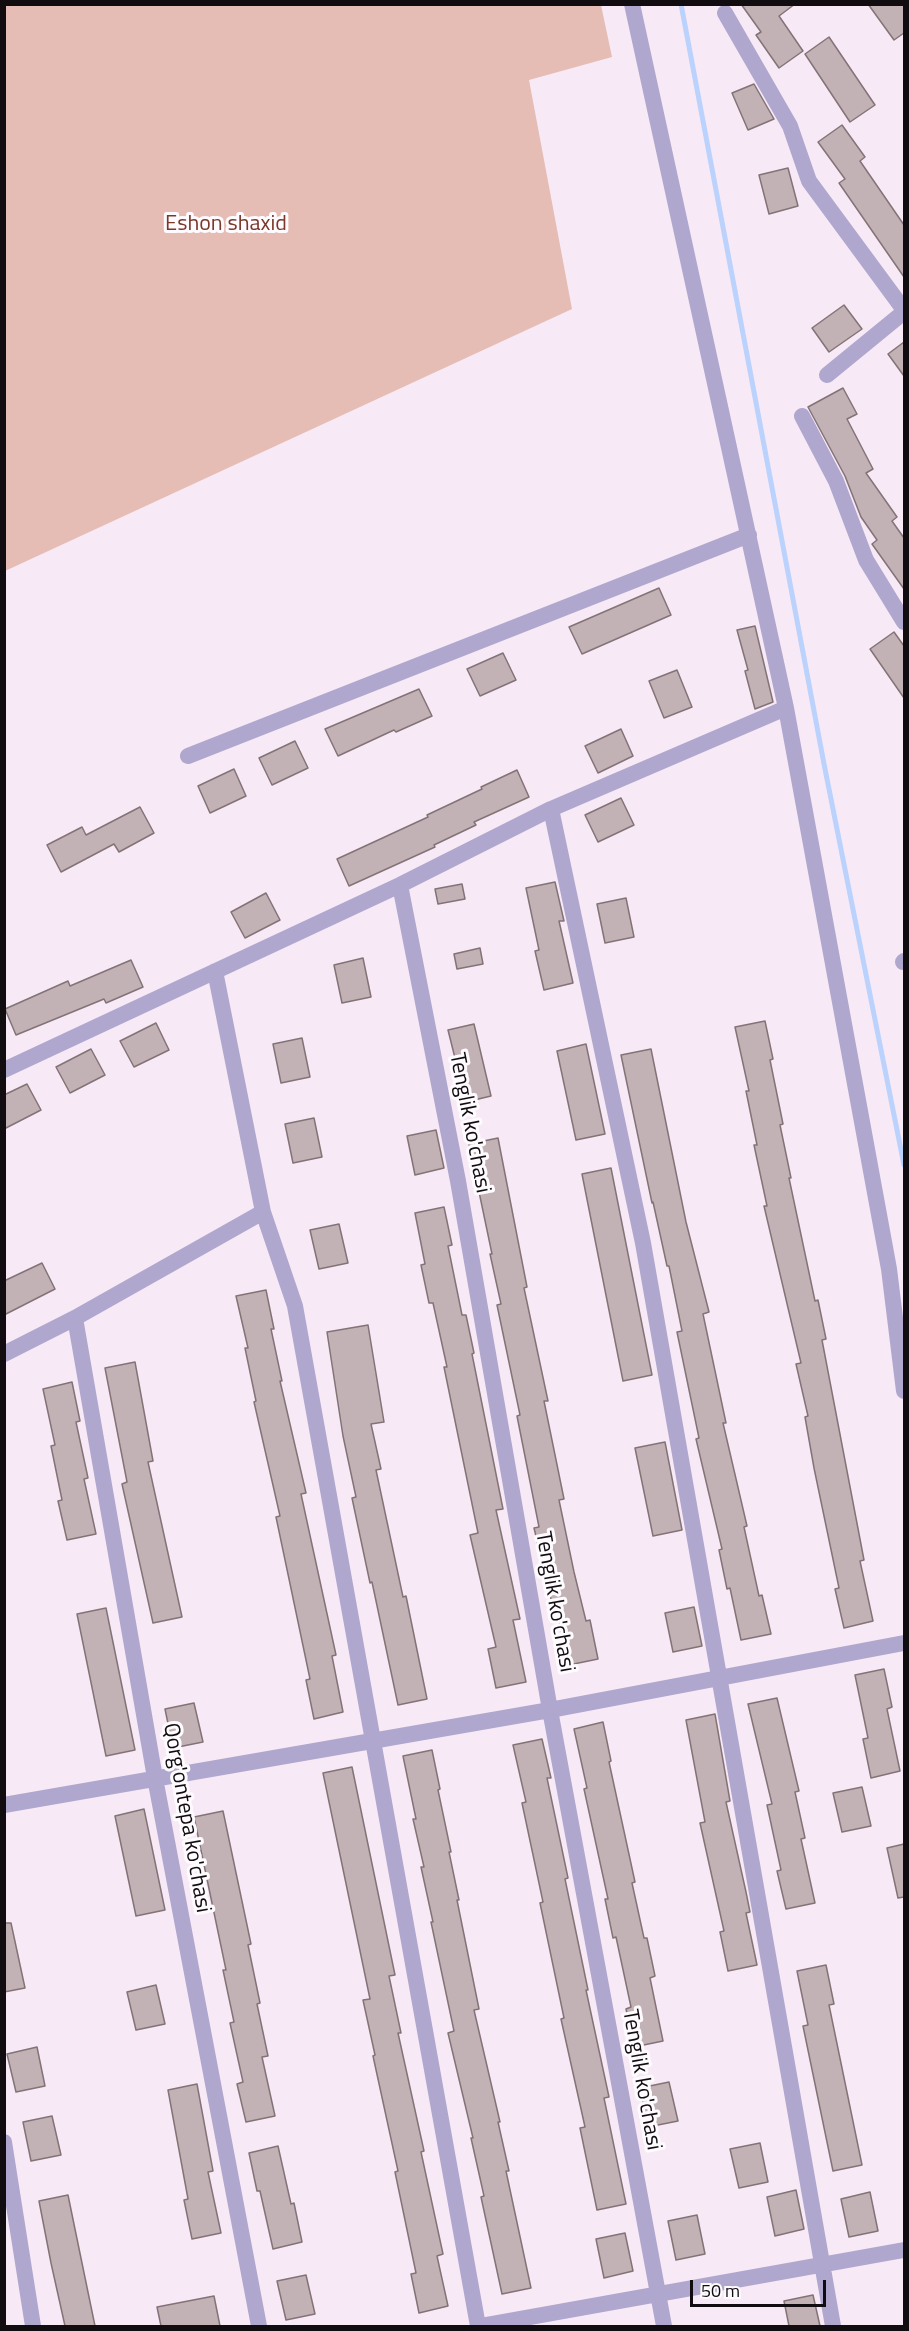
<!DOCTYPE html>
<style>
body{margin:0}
#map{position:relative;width:909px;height:2331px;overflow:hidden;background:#f7eaf6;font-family:"Titillium Web",sans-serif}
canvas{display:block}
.frame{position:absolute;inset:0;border:6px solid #100c0f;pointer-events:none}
.scale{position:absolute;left:690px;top:2280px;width:136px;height:27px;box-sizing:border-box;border:3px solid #100c0f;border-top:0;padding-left:8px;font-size:18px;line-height:21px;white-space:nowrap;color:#100c0f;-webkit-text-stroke:4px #fefbfe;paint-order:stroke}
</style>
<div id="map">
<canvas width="909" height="2331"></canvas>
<div class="frame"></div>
<div class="scale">50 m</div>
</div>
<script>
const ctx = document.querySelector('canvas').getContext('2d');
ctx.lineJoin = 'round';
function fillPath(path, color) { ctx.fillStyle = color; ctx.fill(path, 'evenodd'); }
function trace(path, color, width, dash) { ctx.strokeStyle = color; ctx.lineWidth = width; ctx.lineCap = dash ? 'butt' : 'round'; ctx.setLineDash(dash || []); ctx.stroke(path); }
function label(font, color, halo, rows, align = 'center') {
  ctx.font = font + ' "Titillium Web",sans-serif'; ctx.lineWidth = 6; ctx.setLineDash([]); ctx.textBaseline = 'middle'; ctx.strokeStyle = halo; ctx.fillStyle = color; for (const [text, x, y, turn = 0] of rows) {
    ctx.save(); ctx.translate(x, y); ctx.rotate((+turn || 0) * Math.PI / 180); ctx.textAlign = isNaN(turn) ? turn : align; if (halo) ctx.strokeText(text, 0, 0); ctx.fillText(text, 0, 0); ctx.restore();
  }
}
const green = new Path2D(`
 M4,5H601L612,57L529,80L572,309L5,571Z`);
const stream = new Path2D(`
 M681,4L824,764L904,1165`);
const building = new Path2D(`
 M741,4H795L779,16L803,51L779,68L756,35L761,32Z
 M868,4H904V33L894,40Z
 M829,37L875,105L850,122L805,54Z
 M754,84L774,119L748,130L732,93Z
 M842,125L865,157L860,161L904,225V277L839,183L845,179L818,142Z
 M788,168L798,206L769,214L759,175Z
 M844,305L862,329L829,352L812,328Z
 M904,342V376L888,354Z
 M843,388L857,414L847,419L873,469L866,473L897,517L892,521L904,538V589L872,544L877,540L861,517L845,476L808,407Z
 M659,588L671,615L582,654L569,627Z
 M755,626L773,702L755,709L745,671L748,670L737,630Z
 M894,632L904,646V698L870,649Z
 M503,653L516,680L480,696L467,669Z
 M677,670L692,707L664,718L649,681Z
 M419,689L432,716L396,732L394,730L338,756L325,729Z
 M621,729L633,756L598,773L585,746Z
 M295,741L308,768L272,785L259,758Z
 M234,769L246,796L210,813L198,786Z
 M517,770L529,797L474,822L476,825L434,845L435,847L349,886L337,859L428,817L427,815L482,789L481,787Z
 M621,798L634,825L598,842L585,815Z
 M140,807L154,833L119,852L114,844L61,872L47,845L82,827L86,835Z
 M555,882L564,921H559L573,983L544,990L535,951L539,950L526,888Z
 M462,884L465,899L438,904L435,889Z
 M266,893L280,920L245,938L231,912Z
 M626,898L634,937L605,943L597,904Z
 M480,948L483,964L457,969L454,954Z
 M363,958L371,997L342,1003L334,965Z
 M131,960L143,987L106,1003L104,999L16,1035L5,1009L68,981L70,986Z
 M765,1021L773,1059L770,1060L783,1124L780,1125L791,1178H789L815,1301L818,1300L826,1339L822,1340L864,1560L860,1561L873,1621L844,1628L835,1589L839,1588L814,1468L805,1417L808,1416L796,1364L801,1363L764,1206H767L754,1145H757L746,1091H749L735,1027Z
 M156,1023L169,1050L134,1067L120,1041Z
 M474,1024L491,1096L466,1102L448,1030Z
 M302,1038L310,1077L281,1083L273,1044Z
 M586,1044L605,1134L576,1140L557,1051Z
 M91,1049L105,1075L70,1093L56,1067Z
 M651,1049L686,1222L709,1312L703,1314L726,1423H723L747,1526L744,1527L759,1596L762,1595L771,1634L741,1640L730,1588L727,1589L719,1550L722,1549L696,1439L699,1438L677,1332L682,1331L669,1266H667L653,1202L652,1203L621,1055Z
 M27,1084L41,1110L4,1129V1095Z
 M314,1118L322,1157L293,1163L285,1124Z
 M436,1130L444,1168L415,1175L407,1136Z
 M498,1138L527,1287L524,1288L548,1401H544L564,1499L559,1500L574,1572L586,1621L590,1620L598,1659L569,1665L558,1616H555L534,1528L539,1527L517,1416L520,1415L497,1305L501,1304L490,1254H492L469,1144Z
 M611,1168L652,1375L623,1381L582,1174Z
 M444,1207L452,1245L448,1246L462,1315H466L474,1353L472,1354L503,1509L496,1510L520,1619L513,1620L526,1682L496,1688L488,1649L496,1647L470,1535L478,1533L444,1367H447L433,1303H429L421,1265L425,1264L415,1213Z
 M339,1224L348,1263L319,1269L310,1230Z
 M42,1263L55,1289L4,1315V1281Z
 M266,1290L274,1329H271L282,1381H280L306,1493L301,1494L336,1655L332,1656L343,1712L314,1719L306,1680L310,1679L276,1517L280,1516L254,1402L256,1401L245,1348H248L236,1296Z
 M368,1325L384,1422L371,1424L381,1469L376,1470L403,1597L406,1596L427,1699L398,1705L372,1582L370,1583L352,1498L356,1497L343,1436L327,1332Z
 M135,1362L153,1461L148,1462L182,1617L153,1623L122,1484L127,1482L105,1368Z
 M72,1382L80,1421L76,1422L88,1478L84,1479L96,1534L67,1540L58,1501L62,1500L51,1446L55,1445L43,1389Z
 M665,1442L682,1530L653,1536L635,1448Z
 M694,1607L702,1646L673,1652L665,1613Z
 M106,1608L135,1750L106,1756L77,1614Z
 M884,1669L892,1707L887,1709L900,1771L871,1778L863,1739L868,1738L855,1675Z
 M777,1698L799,1791L795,1792L805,1838L801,1839L815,1903L786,1909L777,1871L781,1870L767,1805L772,1804L748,1704Z
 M194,1703L203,1742L173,1748L165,1709Z
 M715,1714L730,1801L726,1802L746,1892L750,1912L746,1913L757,1965L728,1971L720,1932L724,1931L700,1823L705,1822L686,1720Z
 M603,1722L611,1761L609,1762L635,1882L632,1883L644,1938H647L655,1976L650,1978L663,2041L634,2047L626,2009L631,2007L616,1937L613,1938L605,1899H608L584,1789L587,1788L574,1729Z
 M542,1739L551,1778H547L568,1878L565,1879L588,1990H586L609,2097L604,2098L626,2204L597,2210L580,2128L585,2127L561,2019L564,2018L540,1903L543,1902L522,1803L526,1802L513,1745Z
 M432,1750L440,1789L438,1790L451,1852H449L459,1900H457L479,2009L474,2010L500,2122H498L509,2171H506L531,2288L502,2294L481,2197L484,2196L471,2138H473L448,2033L454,2031L431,1922H433L421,1867H424L413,1819H416L403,1756Z
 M352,1767L395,1975L389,1976L401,2033H398L424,2151L421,2152L443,2254L437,2256L448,2306L419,2313L411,2274L416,2273L395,2172L398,2171L373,2056L375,2055L363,2000L370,1999L323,1773Z
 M862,1787L871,1826L842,1832L833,1793Z
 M144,1809L165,1910L136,1916L115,1816Z
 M223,1811L251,1944L248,1945L260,2003L257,2004L268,2056L262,2057L275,2116L246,2122L237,2084L243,2082L230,2023L234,2022L223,1970H226L194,1817Z
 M904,1844V1897L898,1898L887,1848Z
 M4,1923H11L25,1988L4,1992Z
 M826,1965L834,2004L829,2005L862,2165L833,2171L803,2026L808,2025L797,1971Z
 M156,1985L165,2024L136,2030L127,1992Z
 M37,2047L45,2086L16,2092L7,2054Z
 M669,2082L678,2121L648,2127L640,2088Z
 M197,2084L213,2171L208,2172L221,2233L192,2239L184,2200L188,2199L168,2090Z
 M52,2116L61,2155L31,2161L23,2122Z
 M760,2143L768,2182L739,2188L730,2149Z
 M278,2146L291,2204L294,2203L302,2242L273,2249L260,2191H257L249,2153Z
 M796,2190L804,2229L775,2236L767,2197Z
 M870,2192L878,2231L849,2237L841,2199Z
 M68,2195L76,2234L95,2326H65L51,2263L39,2201Z
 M697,2215L705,2254L676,2260L668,2221Z
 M625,2233L633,2271L604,2278L596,2239Z
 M306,2275L315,2314L286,2320L277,2281Z
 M813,2295L820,2326H789L784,2301Z
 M214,2296L220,2326H161L157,2307Z`);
const minor = new Path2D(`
 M632,4L786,708L889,1269L904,1391
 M725,13L790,126L809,181L904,310
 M827,375L904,312
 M802,416L836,481L866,560L904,622
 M188,756L749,535
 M551,809L643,1243L833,2326
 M400,885L458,1181L550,1710L664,2326
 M903,962L904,961
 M215,971L263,1212L295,1306L478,2326
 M4,1070L400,885L551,809L786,708
 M75,1318L155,1778L259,2326
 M4,1354L75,1318L263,1212
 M4,1805L550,1710L904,1643
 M4,2142L33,2326
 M480,2326L904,2250`);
const parkNames = [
 ["Eshon shaxid",226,225]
];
const streetNames = [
 ["Tenglik ko'chasi",469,1123,79],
 ["Tenglik ko'chasi",554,1602,80],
 ["Qorg'ontepa ko'chasi",186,1818,80],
 ["Tenglik ko'chasi",641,2080,80]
];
fillPath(green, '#e5bdb4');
trace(stream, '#bbd2fd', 5);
fillPath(building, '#c2b1b5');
trace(building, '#837377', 1.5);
trace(minor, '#b0a7ce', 16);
label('22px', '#7a382a', '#fefbfe', parkNames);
label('22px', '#100c0f', '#fefbfe', streetNames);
</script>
